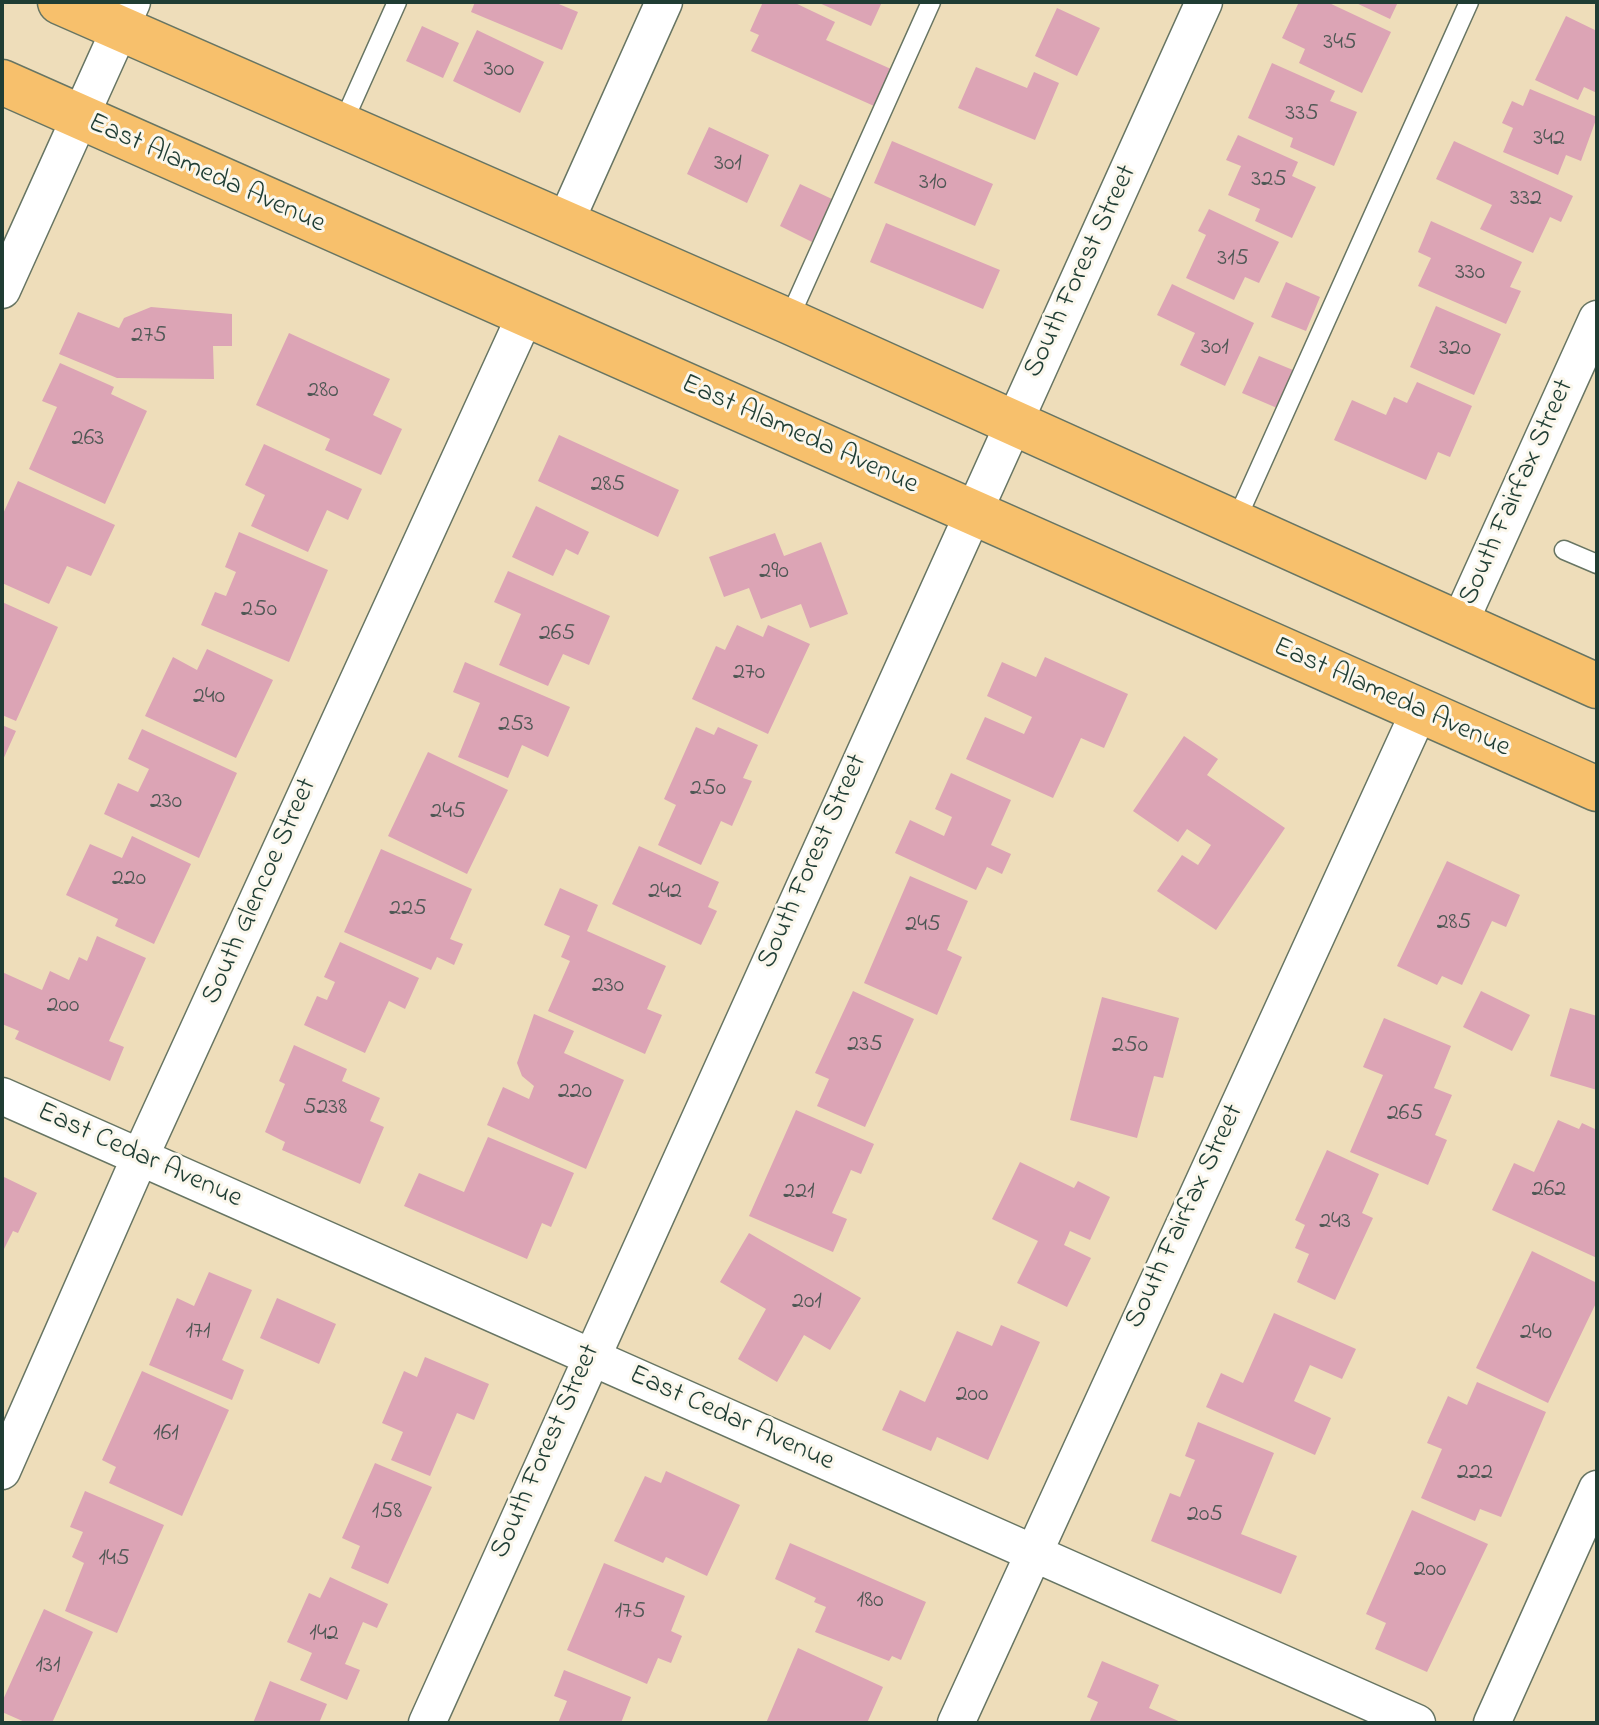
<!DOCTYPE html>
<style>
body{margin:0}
#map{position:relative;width:1599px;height:1725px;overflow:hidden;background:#eeddba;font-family:"Indie Flower",sans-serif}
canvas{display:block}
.frame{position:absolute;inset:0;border:4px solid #1f3d34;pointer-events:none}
</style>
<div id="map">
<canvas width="1599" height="1725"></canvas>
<div class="frame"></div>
</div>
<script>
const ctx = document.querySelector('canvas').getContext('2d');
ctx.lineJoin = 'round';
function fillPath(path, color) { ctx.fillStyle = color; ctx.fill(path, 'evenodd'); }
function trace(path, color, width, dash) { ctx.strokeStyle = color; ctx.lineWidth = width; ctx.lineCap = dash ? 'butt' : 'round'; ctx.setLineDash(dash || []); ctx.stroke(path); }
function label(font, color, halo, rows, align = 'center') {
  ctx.font = font + ' "Indie Flower",sans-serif'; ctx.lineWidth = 6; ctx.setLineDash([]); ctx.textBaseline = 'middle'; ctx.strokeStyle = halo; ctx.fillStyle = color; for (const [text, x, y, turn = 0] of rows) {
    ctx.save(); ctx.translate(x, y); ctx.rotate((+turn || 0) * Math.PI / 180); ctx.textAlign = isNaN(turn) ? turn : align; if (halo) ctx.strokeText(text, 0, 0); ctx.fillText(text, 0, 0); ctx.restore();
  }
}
const building = new Path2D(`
 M475,2H554L578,12L562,50L471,12Z
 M763,2H793L835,22L826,40L891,69L874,106L751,51L759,35L750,31Z
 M817,2H882L871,26Z
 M1299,2H1327L1391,32L1362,93L1299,63L1305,49L1282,38Z
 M1354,2H1398L1390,19Z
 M1057,8L1100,28L1077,76L1035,56Z
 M1566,16L1597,31V93L1584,87L1578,100L1535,80Z
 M422,26L459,43L443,78L406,61Z
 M477,30L544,62L520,113L453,81Z
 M1272,63L1335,91L1330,101L1357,112L1334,166L1290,147L1293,138L1248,118Z
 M976,67L1027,88L1034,72L1059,83L1035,140L958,108Z
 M1530,89L1597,117L1581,161L1566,155L1558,175L1503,152L1513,128L1502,123L1512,101L1523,106Z
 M709,127L769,155L747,203L687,174Z
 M1238,135L1298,162L1292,176L1316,187L1292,238L1255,221L1260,209L1228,195L1241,166L1226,160Z
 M892,141L993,184L975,226L874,183Z
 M1454,141L1573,196L1561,222L1550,217L1533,253L1480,229L1492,205L1436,179Z
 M800,184L832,199L812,242L780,226Z
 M1209,209L1279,242L1259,283L1245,277L1234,300L1186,278L1206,235L1198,231Z
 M1431,221L1522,262L1510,287L1521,291L1506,324L1418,286L1431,258L1418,252Z
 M886,223L1000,270L983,309L870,262Z
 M1286,282L1320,297L1306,331L1271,317Z
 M1172,284L1254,323L1225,386L1180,365L1195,333L1157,315Z
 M1436,306L1501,334L1474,395L1410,367Z
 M151,307L232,314V346H213L214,379L117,378L59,354L78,312L119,328L124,318Z
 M289,333L390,379L373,415L402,429L381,475L325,450L330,439L256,405Z
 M1259,356L1293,370L1277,408L1242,393Z
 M60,363L114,387L111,394L147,411L105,504L29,469L57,407L42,401Z
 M1417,382L1472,406L1450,457L1438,452L1426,480L1334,440L1352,400L1386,415L1394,397L1407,403Z
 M559,435L679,490L658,537L538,481Z
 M264,444L362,489L348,520L327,510L308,552L251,526L265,495L245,485Z
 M18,481L115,525L91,576L67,566L49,604L2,583V516Z
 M536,506L589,532L578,555L566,549L553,576L512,557Z
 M239,532L328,570L289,662L201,625L215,592L226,596L236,572L225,567Z
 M775,533L784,556L821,542L848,614L810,628L801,604L761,619L749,588L724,597L709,557Z
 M508,571L610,616L589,665L563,654L548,686L499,665L521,614L494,602Z
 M2,602L58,627L16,721L2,715Z
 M737,625L763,637L768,625L810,644L768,734L692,699L716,646L725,650Z
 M207,649L273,680L236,758L145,716L173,657L197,670Z
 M1045,657L1128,694L1104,748L1081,738L1053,798L966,759L985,717L1024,734L1032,717L987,696L1002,662L1036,677Z
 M465,662L570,707L548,757L522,745L508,778L458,757L480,703L453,692Z
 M2,725L16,731L2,762Z
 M696,727L714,735L718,727L758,745L743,778L752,781L732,826L721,821L701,865L658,845L676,805L664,799Z
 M142,729L237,773L199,858L104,814L118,783L138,792L149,769L128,759Z
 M1184,736L1218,759L1207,775L1285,828L1216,930L1157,891L1182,855L1198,865L1211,845L1187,829L1178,842L1133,811Z
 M428,752L508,790L467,874L388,836Z
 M951,773L1011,800L991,845L1011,854L1002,874L987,867L976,890L895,853L910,820L944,836L952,817L935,809Z
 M132,836L191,864L154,944L115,926L118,919L66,895L90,844L122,858Z
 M639,846L719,882L708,907L717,911L701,945L612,904Z
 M381,849L472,889L450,939L463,944L454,965L437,957L431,970L344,932Z
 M1447,861L1520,895L1506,927L1492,921L1462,985L1442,976L1437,985L1397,966Z
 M910,876L968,901L947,950L962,957L937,1015L864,983Z
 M560,888L598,905L587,931L666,966L647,1009L662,1015L645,1054L548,1011L570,961L561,957L570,936L544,925Z
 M97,936L146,958L109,1041L124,1047L110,1081L15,1039L19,1031L2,1024V972L42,990L50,971L69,980L79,957L87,961Z
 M340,942L419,978L405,1009L389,1001L365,1053L304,1025L317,996L327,1000L335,982L324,977Z
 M853,991L914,1019L865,1127L817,1106L829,1079L815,1073Z
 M1481,991L1530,1015L1512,1051L1463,1027Z
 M1102,997L1179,1018L1163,1078L1154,1076L1137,1138L1070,1120Z
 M1570,1008L1597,1016V1090L1550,1076Z
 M534,1014L574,1031L564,1053L624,1080L586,1169L487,1125L503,1087L529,1099L534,1086L522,1076L517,1063Z
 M1384,1018L1451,1046L1434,1088L1452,1095L1435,1135L1447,1140L1428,1185L1350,1152L1383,1075L1363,1067Z
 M294,1045L347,1069L342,1081L380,1098L370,1121L384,1127L360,1184L282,1150L285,1142L265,1132L285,1084L279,1081Z
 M796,1110L874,1144L861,1174L851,1170L832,1213L847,1219L833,1252L749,1216Z
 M1558,1120L1579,1129L1582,1123L1597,1130V1258L1492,1210L1514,1163L1534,1172Z
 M488,1137L574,1173L551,1227L542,1223L527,1259L404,1206L419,1173L464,1192Z
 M1327,1150L1379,1174L1362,1213L1373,1218L1335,1300L1297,1282L1309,1254L1295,1248L1305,1225L1295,1220Z
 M1020,1162L1074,1188L1078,1181L1110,1197L1090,1240L1070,1231L1064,1245L1091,1258L1067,1307L1017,1283L1038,1241L992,1219Z
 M2,1176L37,1193L18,1233L13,1231L2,1253Z
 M749,1233L861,1298L830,1350L804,1335L777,1382L738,1359L766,1309L720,1282Z
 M1532,1251L1597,1283V1301L1548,1403L1476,1368Z
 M209,1272L252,1290L222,1360L244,1370L232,1400L149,1365L177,1298L194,1306Z
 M277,1298L336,1324L319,1364L260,1338Z
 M1274,1313L1356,1349L1342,1379L1310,1365L1294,1401L1331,1418L1315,1455L1206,1407L1221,1373L1243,1383Z
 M1001,1325L1040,1342L988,1460L937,1437L931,1451L882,1430L900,1390L925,1402L957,1331L992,1346Z
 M425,1357L489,1384L474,1420L457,1413L430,1476L391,1460L403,1432L382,1423L404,1371L417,1377Z
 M142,1371L229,1410L182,1516L109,1483L116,1467L102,1460Z
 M1477,1382L1546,1412L1501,1517L1480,1509L1475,1521L1421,1498L1442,1449L1427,1443L1448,1396L1467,1405Z
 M1198,1422L1274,1453L1241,1534L1297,1556L1281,1594L1151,1541L1170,1493L1180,1497L1195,1460L1185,1456Z
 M375,1463L432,1487L388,1584L351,1568L360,1546L342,1538Z
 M666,1471L740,1505L707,1576L666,1557L663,1563L614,1541L645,1476L661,1483Z
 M85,1491L164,1525L117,1633L65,1611L84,1563L72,1557L83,1532L70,1527Z
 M1412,1510L1488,1544L1427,1672L1375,1649L1386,1623L1366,1614Z
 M790,1543L926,1602L901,1660L892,1656L889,1661L815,1632L826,1607L814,1602L816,1598L775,1579Z
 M604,1563L685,1596L671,1631L682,1636L671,1663L658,1658L647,1684L567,1650Z
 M330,1577L388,1604L377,1628L363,1622L345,1664L360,1670L347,1700L300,1680L312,1653L287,1642L309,1593L320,1598Z
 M44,1609L93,1632L52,1723H27L2,1712V1702Z
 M798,1648L883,1687L867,1723H766Z
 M1102,1661L1159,1685L1149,1708L1183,1723H1089L1098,1702L1087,1697Z
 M564,1670L631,1697L621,1723H558L567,1701L554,1696Z
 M270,1681L327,1704L319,1723H253Z`);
const service = new Path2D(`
 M342,125L397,2
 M788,321L931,2
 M1235,523L1469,2
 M1564,550L1597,564`);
const minor = new Path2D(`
 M565,223L664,2
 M2,290L132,2
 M1459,624L1597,319
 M2,1096L1417,1723
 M2,1471L140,1157L525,316
 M427,1723L1204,2
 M956,1723L1419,712
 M1492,1723L1597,1489`);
const primary = new Path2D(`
 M60,2L788,321L1597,686
 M2,82L1597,789`);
const numberNames = [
 ["345",1340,44],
 ["300",499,71],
 ["335",1302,115],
 ["342",1549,140],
 ["301",728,165],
 ["325",1269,181],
 ["310",933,184],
 ["332",1526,200],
 ["315",1233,260],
 ["330",1470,274],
 ["275",149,337],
 ["301",1215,349],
 ["320",1455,350],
 ["280",323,392],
 ["263",88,440],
 ["285",608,486],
 ["290",774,573],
 ["250",259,611],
 ["265",557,635],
 ["270",749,674],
 ["240",209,698],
 ["253",516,726],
 ["250",708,790],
 ["230",166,803],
 ["245",448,813],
 ["220",129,880],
 ["242",665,893],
 ["225",408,910],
 ["285",1454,924],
 ["245",923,926],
 ["230",608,987],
 ["200",63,1007],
 ["235",865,1046],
 ["250",1130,1047],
 ["220",575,1093],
 ["5238",325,1109],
 ["265",1405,1115],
 ["262",1549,1191],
 ["221",799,1193],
 ["243",1335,1223],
 ["201",807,1303],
 ["171",198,1333],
 ["240",1536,1334],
 ["200",972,1396],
 ["161",166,1435],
 ["222",1475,1474],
 ["158",387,1513],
 ["205",1205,1516],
 ["145",114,1560],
 ["200",1430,1571],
 ["180",870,1602],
 ["175",630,1613],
 ["142",324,1635],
 ["131",48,1667]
];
const streetNames = [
 ["East Alameda Avenue",206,175,24],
 ["South Forest Street",1082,272,-65],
 ["East Alameda Avenue",799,436,24],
 ["South Fairfax Street",1518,493,-66],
 ["East Alameda Avenue",1391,699,24],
 ["South Forest Street",814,862,-66],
 ["South Glencoe Street",261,892,-66],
 ["East Cedar Avenue",139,1157,24],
 ["South Fairfax Street",1186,1217,-65],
 ["East Cedar Avenue",731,1420,24],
 ["South Forest Street",547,1452,-66]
];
fillPath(building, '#dca4b5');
trace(service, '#677563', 21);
trace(minor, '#677563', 39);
trace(primary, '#677563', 47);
trace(service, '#fff', 18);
trace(minor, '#fff', 36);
trace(primary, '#f7c06c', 44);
label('24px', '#4e5754', null, numberNames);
label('28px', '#1f3d34', '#fbf7ec', streetNames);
</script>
